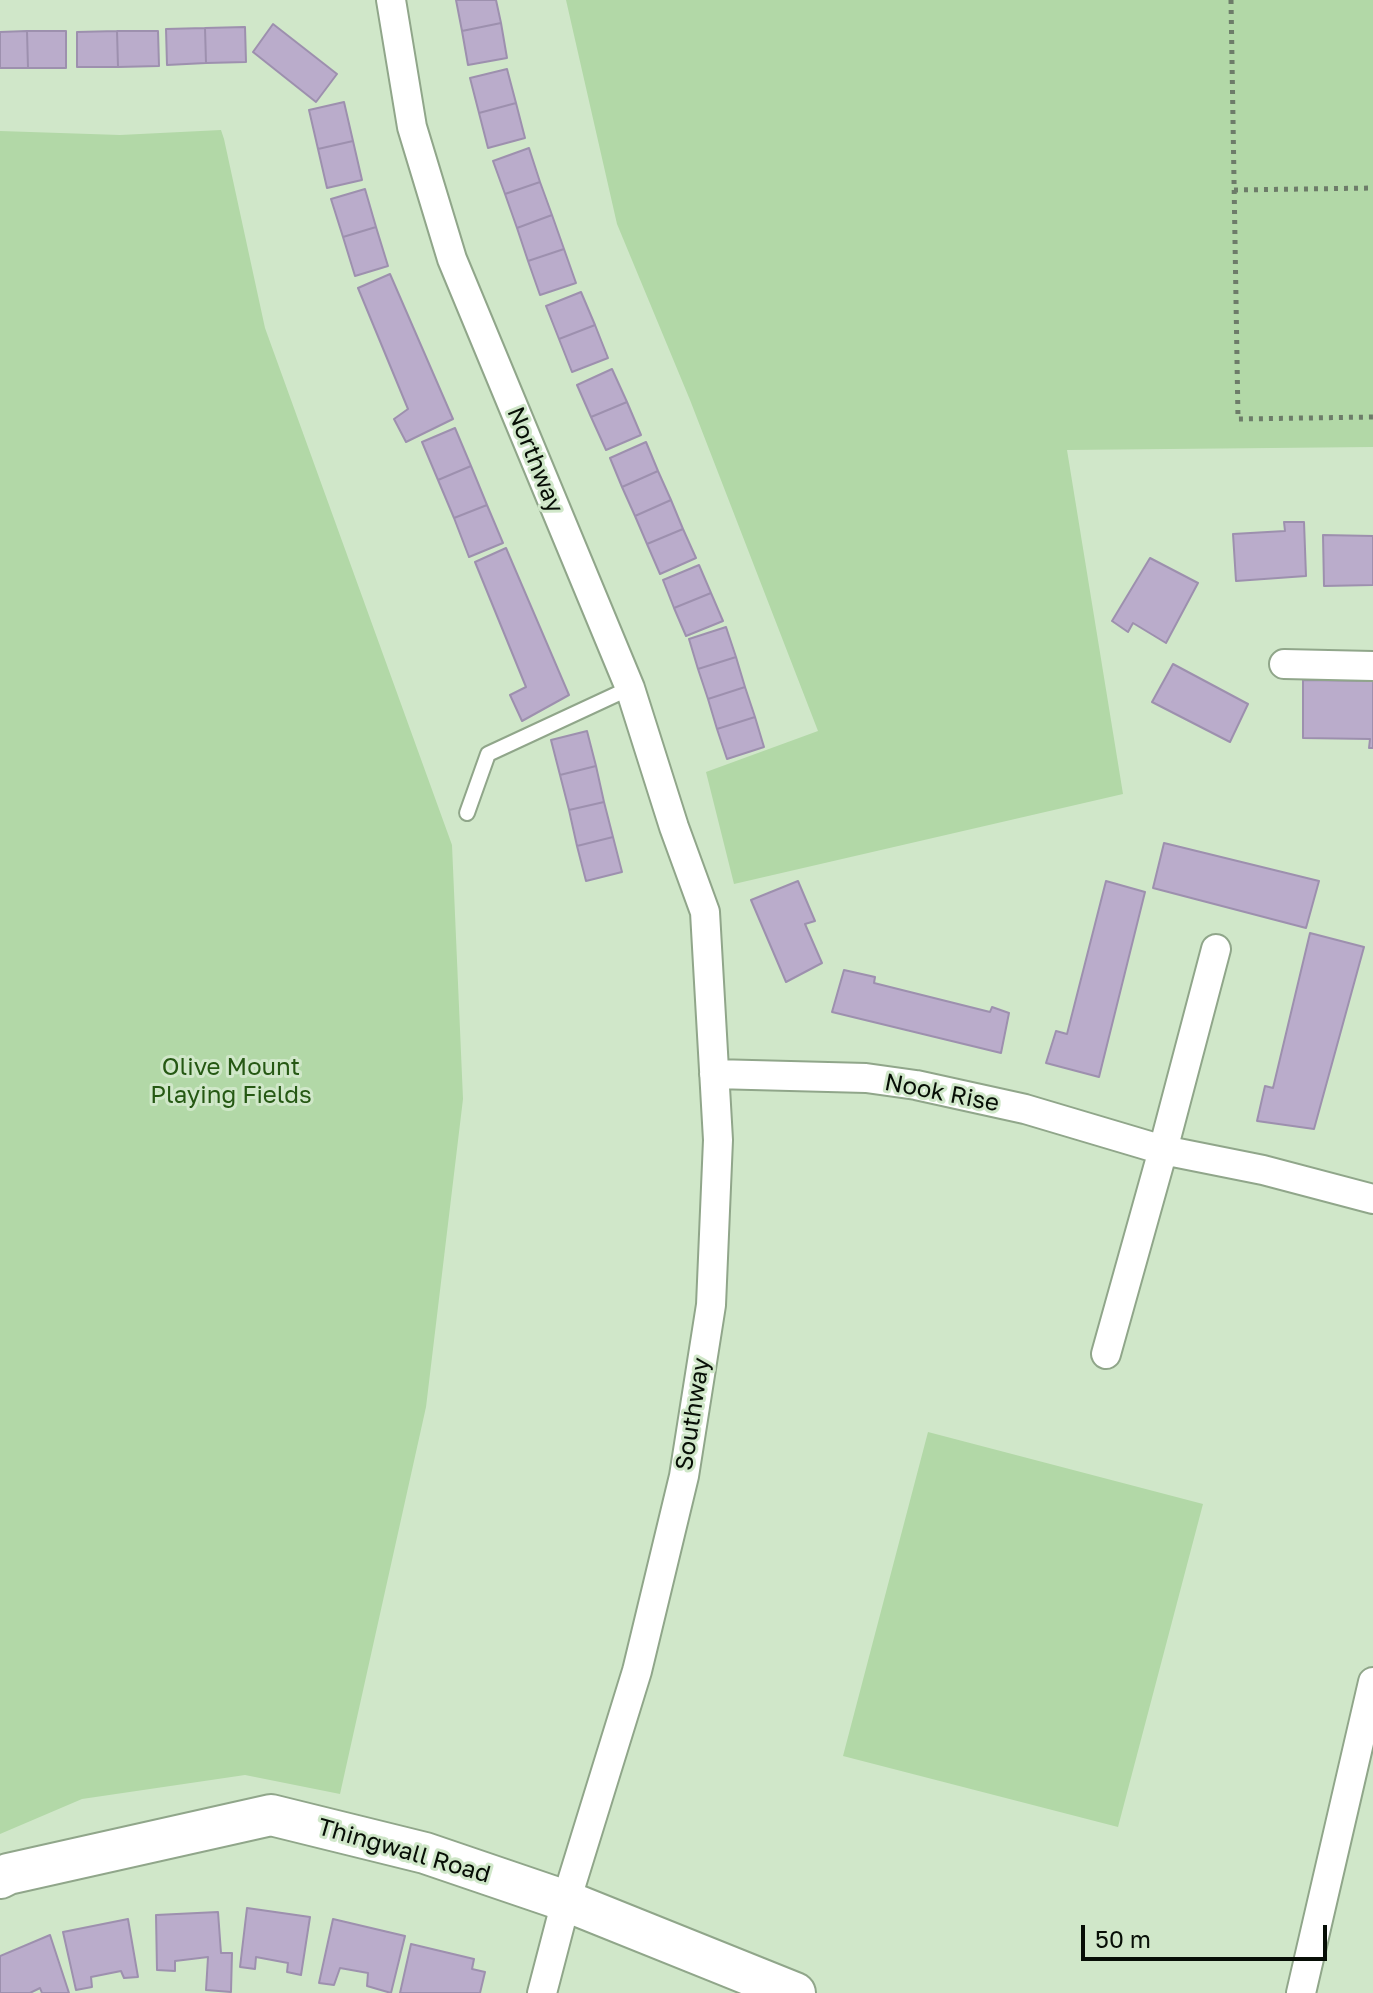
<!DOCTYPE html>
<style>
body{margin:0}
#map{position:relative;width:1373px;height:1993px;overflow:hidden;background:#d0e7c9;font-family:"Golos Text",sans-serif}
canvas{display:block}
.scale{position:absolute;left:1081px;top:1925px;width:246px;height:36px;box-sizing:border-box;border:4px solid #070e06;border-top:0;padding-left:10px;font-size:24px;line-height:28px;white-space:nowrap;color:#070e06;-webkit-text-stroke:6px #d0e7c9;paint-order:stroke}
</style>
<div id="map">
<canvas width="1373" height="1993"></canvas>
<div class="scale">50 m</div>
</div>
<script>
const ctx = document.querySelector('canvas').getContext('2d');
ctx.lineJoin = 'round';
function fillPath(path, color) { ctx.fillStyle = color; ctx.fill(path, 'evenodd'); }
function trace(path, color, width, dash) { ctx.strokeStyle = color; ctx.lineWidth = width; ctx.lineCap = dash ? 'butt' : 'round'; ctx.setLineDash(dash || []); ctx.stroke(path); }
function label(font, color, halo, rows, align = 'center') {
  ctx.font = font + ' "Golos Text",sans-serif'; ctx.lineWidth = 6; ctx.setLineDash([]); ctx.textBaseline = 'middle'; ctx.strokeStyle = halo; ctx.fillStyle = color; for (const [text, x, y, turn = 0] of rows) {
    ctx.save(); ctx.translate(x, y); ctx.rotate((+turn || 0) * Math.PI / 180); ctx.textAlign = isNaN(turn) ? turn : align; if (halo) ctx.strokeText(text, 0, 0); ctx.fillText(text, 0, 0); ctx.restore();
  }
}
const green = new Path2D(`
 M566,0H1373V447L1067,450L1123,794L734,884L706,772L818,731L690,400L617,224Z
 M221,130L224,139L265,328L452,845L463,1099L426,1407L340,1794L245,1775L82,1799L0,1834V131L120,135Z
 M928,1432L1203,1504L1118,1827L843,1756Z`);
const building = new Path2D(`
 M456,0H496L501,23L462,31Z
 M501,23L507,58L468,65L462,31Z
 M273,24L337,74L316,102L253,52Z
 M245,27L246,62L206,63L205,28Z
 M205,28L206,63L167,65L166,29Z
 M27,31L28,68H0V32Z
 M27,31H66V68H28Z
 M117,31L118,67H77V32Z
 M117,31H158L159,66L118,67Z
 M507,69L516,103L479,113L470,78Z
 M344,102L353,141L318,149L309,110Z
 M516,103L525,138L488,148L479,113Z
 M353,141L362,180L327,188L318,149Z
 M529,148L540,182L505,194L493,161Z
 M540,182L552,215L517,228L505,194Z
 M365,189L376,227L343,237L331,199Z
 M552,215L564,249L528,261L517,228Z
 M376,227L388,266L355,276L343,237Z
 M564,249L576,283L540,295L528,261Z
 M390,274L453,419L406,442L394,419L408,409L358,288Z
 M581,292L595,325L559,339L546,306Z
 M595,325L608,358L572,372L559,339Z
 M612,369L627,402L591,417L577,385Z
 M627,402L641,435L606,450L591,417Z
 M455,428L471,466L438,480L422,442Z
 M646,442L658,471L622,487L610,458Z
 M471,466L487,505L454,518L438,480Z
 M658,471L671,500L635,516L622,487Z
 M671,500L683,529L647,544L635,516Z
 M487,505L503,543L469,557L454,518Z
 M1284,522H1304L1306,576L1236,581L1233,534L1285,531Z
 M683,529L696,558L660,574L647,544Z
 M1323,535L1373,536V585L1324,586Z
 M506,548L569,695L522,721L510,695L526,687L475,562Z
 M1150,558L1198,583L1166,643L1133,623L1128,632L1112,621Z
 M699,565L711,593L674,608L663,580Z
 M711,593L723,621L686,636L674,608Z
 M726,627L736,657L698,669L689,639Z
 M736,657L745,687L708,699L698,669Z
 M1173,664L1248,704L1230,742L1152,702Z
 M1303,680L1373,681V748H1369L1370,739L1303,738Z
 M745,687L755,717L717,729L708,699Z
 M755,717L764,747L727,759L717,729Z
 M587,731L596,766L560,775L551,740Z
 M596,766L604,802L569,810L560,775Z
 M604,802L613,837L577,846L569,810Z
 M613,837L622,872L586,881L577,846Z
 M1164,843L1319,881L1306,928L1153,888Z
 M798,881L815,921L805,924L822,963L786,982L751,900Z
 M1106,881L1145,892L1099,1077L1046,1063L1056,1031L1067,1034Z
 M1310,933L1364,947L1314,1129L1257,1121L1265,1086L1273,1088Z
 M844,970L875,977L874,983L990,1012L992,1007L1009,1013L1001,1053L832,1012Z
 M247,1908L310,1917L301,1975L287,1972L288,1963L256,1957L255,1969L240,1967Z
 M218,1912L221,1953H232L231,1992L206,1990L208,1957L175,1961V1971L157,1970L156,1915Z
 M128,1919L138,1977L124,1978L121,1971L91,1977L92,1987L76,1990L63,1932Z
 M333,1919L405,1936L391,1993L367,1986L368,1973L340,1968L334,1985L319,1983Z
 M50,1935L69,1993H42L40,1988L30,1993H0V1956Z
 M411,1944L474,1959L472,1969L485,1972L480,1993H400Z`);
const path = new Path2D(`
 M1231,0L1238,419L1373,417
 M1234,190L1373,188`);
const lane = new Path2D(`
 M467,813L488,754L630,688`);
const street = new Path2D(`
 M391,0L412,127L452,259L630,688L674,827L705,912L718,1140L711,1305L684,1476L637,1671L566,1901L542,1993
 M1284,664L1373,666
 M714,1074L866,1078L916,1085L1025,1109L1163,1150L1263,1170L1373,1199
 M1106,1354L1163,1150L1216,949
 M1301,1993L1373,1682`);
const secondary = new Path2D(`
 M0,1878L8,1874L271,1815L425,1853L566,1901L795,1993`);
const streetNames = [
 ["Northway",535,460,68],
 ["Nook Rise",942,1093,11],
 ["Southway",693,1414,-81],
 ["Thingwall Road",404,1851,16]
];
const parkNames = [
 ["Olive Mount",231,1067],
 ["Playing Fields",231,1095]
];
fillPath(green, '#b2d8a7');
fillPath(building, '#baaccb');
trace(building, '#9d90ae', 2);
trace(lane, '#90a68a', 18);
trace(street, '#90a68a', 32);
trace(secondary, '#90a68a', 44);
trace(path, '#6d7c69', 5, [4, 6]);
trace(lane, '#fff', 14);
trace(street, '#fff', 28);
trace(secondary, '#fff', 40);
label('24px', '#070e06', '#d0e7c9', streetNames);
label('24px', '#255813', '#d0e7c9', parkNames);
</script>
